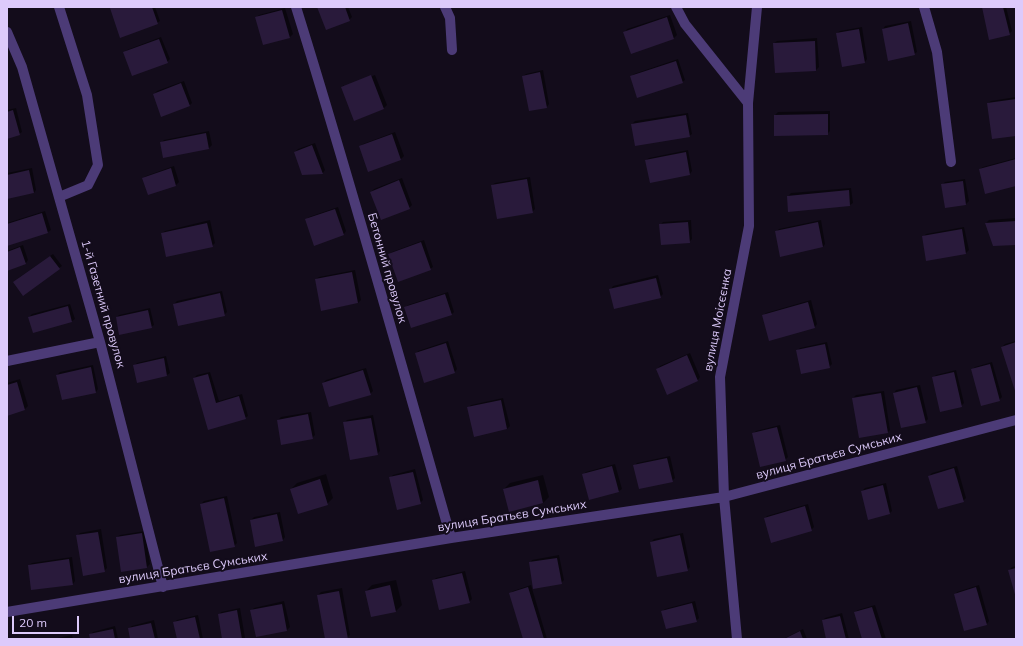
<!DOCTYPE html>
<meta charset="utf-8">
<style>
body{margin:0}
#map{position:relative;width:1023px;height:646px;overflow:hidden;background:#130c1b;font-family:Mulish,sans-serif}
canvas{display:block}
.frame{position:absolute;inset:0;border:8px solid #ddcafb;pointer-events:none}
.scale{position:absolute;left:12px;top:616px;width:67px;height:18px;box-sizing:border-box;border:2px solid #ddcafb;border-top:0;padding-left:5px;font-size:12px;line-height:14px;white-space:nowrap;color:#ddcafb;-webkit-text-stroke:3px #130c1b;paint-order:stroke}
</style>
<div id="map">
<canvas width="1023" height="646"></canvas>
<div class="frame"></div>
<div class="scale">20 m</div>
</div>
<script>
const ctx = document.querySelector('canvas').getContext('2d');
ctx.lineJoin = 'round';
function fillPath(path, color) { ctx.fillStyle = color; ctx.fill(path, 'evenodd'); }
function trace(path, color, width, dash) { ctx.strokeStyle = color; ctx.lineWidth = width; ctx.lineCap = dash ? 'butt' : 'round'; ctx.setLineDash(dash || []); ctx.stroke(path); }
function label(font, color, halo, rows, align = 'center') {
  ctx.font = font + ' Mulish,sans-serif'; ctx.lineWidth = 4; ctx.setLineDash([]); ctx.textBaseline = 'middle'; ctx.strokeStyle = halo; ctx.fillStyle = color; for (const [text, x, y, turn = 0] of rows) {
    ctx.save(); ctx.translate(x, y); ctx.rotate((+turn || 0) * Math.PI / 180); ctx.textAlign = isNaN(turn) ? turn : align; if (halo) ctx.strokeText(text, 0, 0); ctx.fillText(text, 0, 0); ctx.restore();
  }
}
const shadow = new Path2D(`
 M112,7H155L160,21L157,23L111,8Z
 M318,7H348L352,17L349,20Z
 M983,7H1006L1012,31L1009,34Z
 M285,8L293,34L290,37L264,44L256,18L259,15Z
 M670,15L677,35L674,38L631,53L625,32L627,29Z
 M911,21L917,52L914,54L883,29L885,26Z
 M862,27L867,59L865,62L837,33L840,31Z
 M161,37L170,59L167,62L125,53L127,50Z
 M817,38L819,67L816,70L774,43L777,41Z
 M678,59L685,80L682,82L631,77L634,74Z
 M543,70L549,104L547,107L523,76L526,74Z
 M375,75L387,105L384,108L355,120L342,87L344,85V87Z
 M184,81L192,103L189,106L154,94L157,91Z
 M1016,97V135L988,103L991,101Z
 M16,108L22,132L19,134L7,138V110Z
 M830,111V131L827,134L775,115L778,112Z
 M688,113L692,134L689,136L632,124L635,121Z
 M209,131L212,145L209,148L164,157L161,143L164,140Z
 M395,132L404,156L401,159L368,170L360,147L363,144Z
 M315,143L325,170L323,173L303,174L295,152L298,149Z
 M688,150L692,171L690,174L646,160L649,158Z
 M1016,158V184L980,169L983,167Z
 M174,166L179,182L176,185L149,194L143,178L146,176Z
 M32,168L36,190L34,193L7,198V173Z
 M530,177L535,209L532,212L492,185L495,183Z
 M402,178L412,205L409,208L371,192L374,189Z
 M965,179L969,201L966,204L945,207L942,185L945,182Z
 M851,188L853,203L850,205L789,211L788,196L791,193Z
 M338,207L346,231L344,234L314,244L306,220L309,217Z
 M45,211L51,230L48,232L7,245V223Z
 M1016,218V244L993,245L986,223L989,220Z
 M210,220L215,243L212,246L162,233L165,231Z
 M691,220L692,239L689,242L660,225L663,222Z
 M821,220L825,244L823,247L776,232L779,229Z
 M964,227L969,250L966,253L923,237L926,234Z
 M424,240L433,267L430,269L389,254L392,252Z
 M23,245L28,260L26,263L7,270V251Z
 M53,254L62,266L59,268L17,279Z
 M355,270L361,300L358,303L322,310L316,279L319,277Z
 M658,275L663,294L660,297L611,289L613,286Z
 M222,291L227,312L224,315L174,304L177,301Z
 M448,292L454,312L452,314L405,308L408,305Z
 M811,300L817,324L815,327L763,316L766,313Z
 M70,304L75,319L72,321L33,332L29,317L32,314Z
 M150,308L154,325L151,327L117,317L119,315Z
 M448,341L457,369L455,372L416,354L418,351Z
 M1016,341V392L1002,347L1005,344Z
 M827,342L832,364L829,367L797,351L800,348Z
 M690,353L700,377L698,380L668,393L657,369L660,366Z
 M166,356L170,373L167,375L138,382L134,366L137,363Z
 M992,362L1002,397L999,400L973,369L975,367Z
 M93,365L98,389L96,392L57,375L60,372Z
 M366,368L373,391L370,394L323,383L326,380Z
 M956,370L964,403L961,406L933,378L936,375Z
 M210,372L219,401L242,394L248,416L245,418L209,429L194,378L197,375Z
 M20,379L28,406L25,409L7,415V383Z
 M920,385L928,419L925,422L894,393L896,390Z
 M884,391L890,430L888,432L853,398L856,395Z
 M503,398L510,426L507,429L468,408L471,405Z
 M311,412L315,435L312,438L278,420L281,417Z
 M373,415L380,451L377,454L344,423L347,420Z
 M780,425L788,457L785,460L753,434L756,431Z
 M670,456L675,478L672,481L634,466L637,463Z
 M615,464L622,489L619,491L589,499L583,475L586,472Z
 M957,466L966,498L963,501L929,476L932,473Z
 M415,469L423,500L420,503L390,478L393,475Z
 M326,474L333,498L327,504L291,489L297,483Z
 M543,475L549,497L543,503L504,489L510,483Z
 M886,483L892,511L890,513L862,491L865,488Z
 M227,496L237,543L234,546L201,504L204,501Z
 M808,504L814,527L811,530L765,518L767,516Z
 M280,512L285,537L283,540L251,520L254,517Z
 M101,529L107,568L104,571L77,536L80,533Z
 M145,531L150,564L147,567L117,537L120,535Z
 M683,533L690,567L687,570L651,542L654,539Z
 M559,555L564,580L561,583L530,563L532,560Z
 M72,557L75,581L73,584L29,565L32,563Z
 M1016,566V595L1009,570L1012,567Z
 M465,571L472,599L469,602L433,581L436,578Z
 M396,580L402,605L396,611L366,591L372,585Z
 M531,585L547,639H524L510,594L513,591Z
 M979,585L989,621L987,624L955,595L957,592Z
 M342,588L350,635L347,638L343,639H326L318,595L321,592Z
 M284,601L290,627L287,630L257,636L251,611L254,608Z
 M695,601L699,618L696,621L663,611L665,609Z
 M875,605L886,639H864L855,612L858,610Z
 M240,608L245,638L223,639L219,615L221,612Z
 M842,613L849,639H827L823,620L825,618Z
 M198,615L203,639H178L174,623L177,620Z
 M154,620L158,639H132L129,628L132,626Z
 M115,626L118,639H91L90,635L93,632Z
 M803,629L807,639H783Z
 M72,635L73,639H53Z`);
const building = new Path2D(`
 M112,7H152L158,24L120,38L110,8Z
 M317,7H345L350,21L326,30Z
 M982,7H1003L1010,35L989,40Z
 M282,10L290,38L263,45L255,17Z
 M667,17L674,39L631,54L623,32Z
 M908,23L915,55L888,61L882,29Z
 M859,29L865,63L842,67L836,33Z
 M159,39L168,63L132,76L123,52Z
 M815,41L816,71L775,73L773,43Z
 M676,61L683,83L637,98L630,76Z
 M540,72L547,108L529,111L522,76Z
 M371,75L384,109L354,121L341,87Z
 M181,83L190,106L161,117L153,94Z
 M1016,99V136L992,139L987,103Z
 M13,110L20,135L7,139V112Z
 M828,114V135L774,136V115Z
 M686,115L690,137L635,146L631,124Z
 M206,133L209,149L163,158L160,142Z
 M392,134L401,160L368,172L359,146Z
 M312,145L323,174L302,175L294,152Z
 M686,152L690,175L650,183L645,160Z
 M1016,159V186L985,194L979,169Z
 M171,168L176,186L148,195L142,178Z
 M29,170L34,193L7,199V175Z
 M527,179L533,213L497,219L491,185Z
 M399,180L410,209L381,220L370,192Z
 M963,181L966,205L945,208L941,184Z
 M849,190L850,206L788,212L787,196Z
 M335,209L344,235L314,246L305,219Z
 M42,213L48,233L7,246V224Z
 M1016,221V245L993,246L985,223Z
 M688,222L690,243L661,245L659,224Z
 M818,222L823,247L780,257L775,231Z
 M207,223L213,247L166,257L161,233Z
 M962,229L966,254L926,261L922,236Z
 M421,242L431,270L398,282L388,254Z
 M20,247L26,264L7,271V252Z
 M50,256L60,269L23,296L13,282Z
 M352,272L358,303L321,311L315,279Z
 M656,278L661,298L614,309L609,289Z
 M220,293L225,316L178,326L173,304Z
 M445,294L452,315L411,328L404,307Z
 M808,302L815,328L769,341L762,315Z
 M68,306L72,322L33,333L28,317Z
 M148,310L152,328L119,335L116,317Z
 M1016,342V394L1001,347Z
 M446,343L455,373L424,383L415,353Z
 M825,344L830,368L801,374L796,350Z
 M687,355L698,381L667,395L656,369Z
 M164,358L167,376L137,383L133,365Z
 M990,364L1000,401L981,406L971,369Z
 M91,367L96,393L62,400L56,375Z
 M363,370L371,395L329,407L322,383Z
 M954,372L962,407L940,412L932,377Z
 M208,374L216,403L239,396L246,419L208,430L193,378Z
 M17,382L25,410L7,416V385Z
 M917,387L926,423L901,428L893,393Z
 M881,393L888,433L859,438L852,398Z
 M501,400L507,429L474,437L467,407Z
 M308,414L313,439L281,445L277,420Z
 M371,418L378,455L350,460L343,422Z
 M777,427L786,461L760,467L752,433Z
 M667,458L673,482L639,489L633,465Z
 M612,466L619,492L589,500L582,474Z
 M954,468L964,502L938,509L928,476Z
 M413,472L421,504L397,510L389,477Z
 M320,479L328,505L298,514L290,489Z
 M538,480L543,503L509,512L503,489Z
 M883,485L890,514L868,520L861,491Z
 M224,498L235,547L210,552L200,504Z
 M805,506L812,531L771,543L764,518Z
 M277,514L283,541L255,547L250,520Z
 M98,532L105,572L83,576L76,535Z
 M142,533L147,568L121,572L116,537Z
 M680,535L688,571L657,577L650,542Z
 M557,558L562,584L533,589L529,562Z
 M69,559L73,585L31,590L28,565Z
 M1016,568V598L1008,570Z
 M462,573L470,603L439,610L432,580Z
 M390,585L396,612L371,617L365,591Z
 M528,587L544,639H523L509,593Z
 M976,587L987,625L964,631L954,594Z
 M339,591L348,639H325L317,595Z
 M692,603L697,622L666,629L661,611Z
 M282,604L287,631L256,637L250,610Z
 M872,607L882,639H862L854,612Z
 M237,610L242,639H222L218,614Z
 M840,616L846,639H826L822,620Z
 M195,617L200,639H177L173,622Z
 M151,623L155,639H130L128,628Z
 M113,629L115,639H90L89,634Z
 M800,631L803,639H784Z`);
const minor = new Path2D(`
 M59,7L87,95L98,165L88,185L59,197
 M296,7C351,183 400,360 451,538
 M445,7L450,18L452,50
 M676,7L685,24L748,103
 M924,7L937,52L951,162
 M7,32L22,67L100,342L163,587
 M7,361L100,342
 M7,612L451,538L724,497L1016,420
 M737,639L724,497L720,377L749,226L748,103L757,7`);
const streetNames = [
 ["Бетонний провулок",387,268,74],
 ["1-й Газетний провулок",103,304,74],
 ["вулиця Моісєєнка",718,320,-79],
 ["вулиця Братьєв Сумських",829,456,-15],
 ["вулиця Братьєв Сумських",512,516,-9],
 ["вулиця Братьєв Сумських",193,568,-9]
];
fillPath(shadow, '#0007');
fillPath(building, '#291a3b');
trace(minor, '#4c3b77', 10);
label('12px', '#ddcafb', '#130c1b', streetNames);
</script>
